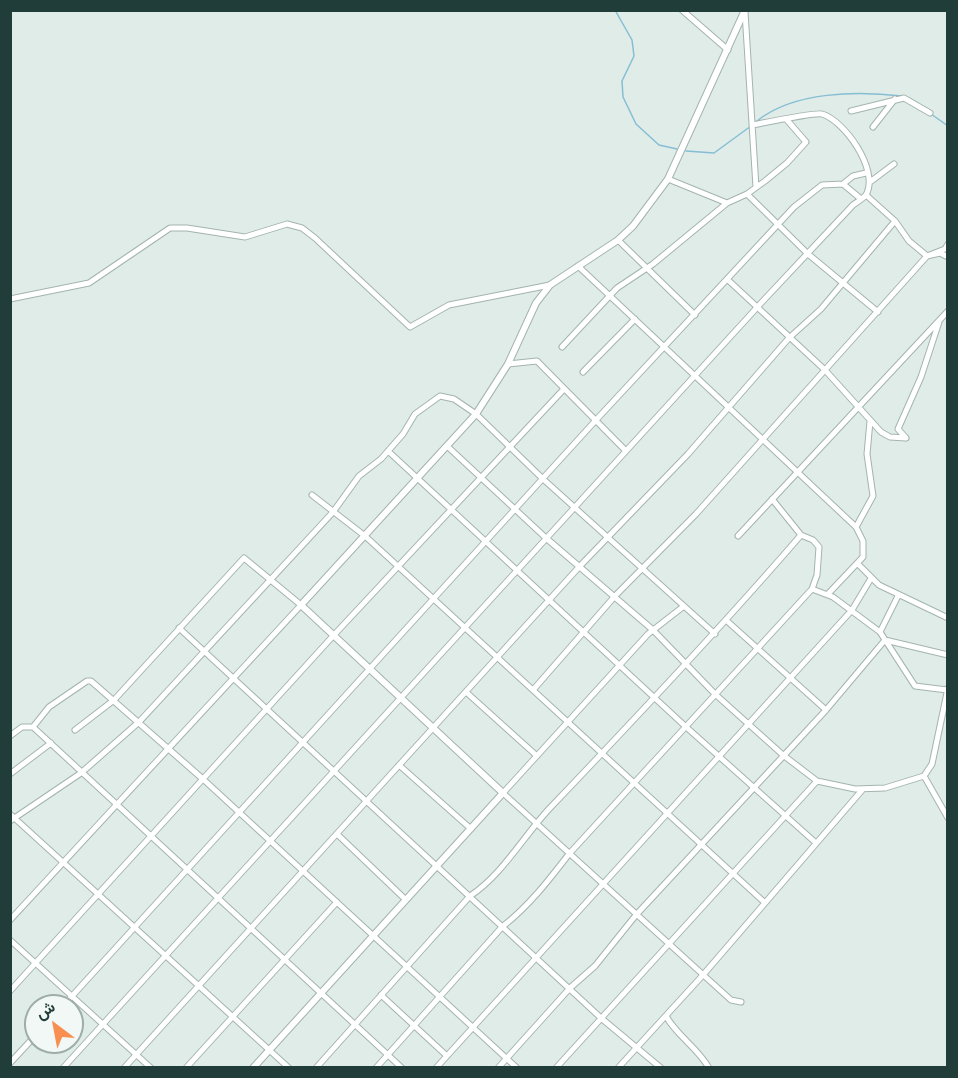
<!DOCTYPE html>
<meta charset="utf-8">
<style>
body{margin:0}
#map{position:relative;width:958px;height:1078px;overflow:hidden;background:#e0ece8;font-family:Karla,Vazirmatn,sans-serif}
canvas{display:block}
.frame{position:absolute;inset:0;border:12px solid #203d39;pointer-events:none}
.north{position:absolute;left:24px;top:994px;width:60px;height:60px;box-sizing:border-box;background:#f1f8f5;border:2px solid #9dadaa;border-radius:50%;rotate:328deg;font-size:16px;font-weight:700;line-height:24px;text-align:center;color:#203d39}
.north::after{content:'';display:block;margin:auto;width:21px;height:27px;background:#f98e51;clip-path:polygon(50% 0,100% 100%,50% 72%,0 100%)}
</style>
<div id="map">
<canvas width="958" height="1078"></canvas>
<div class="frame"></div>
<div class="north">ش</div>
</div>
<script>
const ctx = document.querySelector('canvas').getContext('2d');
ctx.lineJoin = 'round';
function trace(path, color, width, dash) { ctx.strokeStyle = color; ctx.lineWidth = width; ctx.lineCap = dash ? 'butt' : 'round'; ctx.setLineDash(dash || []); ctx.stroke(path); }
const stream = new Path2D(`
 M615,10L632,40L634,56L622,81L623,97L636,124L659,145L677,149
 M907,97L918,103
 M931,114L948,126
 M757,121C794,91 858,91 902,96
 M686,151L714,153L751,126`);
const minor = new Path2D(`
 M682,10L728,50
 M745,12L756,187
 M851,111L904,98L930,113
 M873,127L895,99
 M668,179L727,203
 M870,182L894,164
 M843,184L861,199
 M747,194L808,254L878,312
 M866,195L895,221L909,241L927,256L940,253L948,257
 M618,240L695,315
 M578,266L856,527L863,541V557L828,594
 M728,280L825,370L881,432L890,437L906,438
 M10,299L89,283L170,228H187L245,237L287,224L302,228L315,238L410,327L449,305L550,285
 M562,347L617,288L653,264L727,203L747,194L765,181L787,163L806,142L787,120
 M508,364L537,361L626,451
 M583,372L635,319
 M906,438L898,429L921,377L939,322
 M447,446L546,538L653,630L715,694L783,755L817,781L855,789L885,788L924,776L932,764L948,688
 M388,451L685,726L816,843
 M312,495L365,536L764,902
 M856,527L873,496L867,454L870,421
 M738,536L948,311
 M858,564L879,585L948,618
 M812,589L833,597L880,632L915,686L947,690
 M684,606L648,634L503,793L710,981L731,1000L741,1002
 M727,621L826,710
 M179,628L601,1018L661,1068
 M880,632L898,596
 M533,690L615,596L696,514L927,256L945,249L948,244
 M466,692L537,756
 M33,727L49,707L87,681H91L204,780L517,1068
 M10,736L22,727H33L402,1068
 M399,765L471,829
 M10,774L51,743
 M924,776L948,818
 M10,814L289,1068
 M10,821L81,773L139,722L333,512L359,476L381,459L403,434L415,414L440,396L454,399L476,414L543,479L715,634
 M337,834L406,900
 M10,920L301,605L244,558L114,700L75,730
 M10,940L151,1068
 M10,991L333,636L563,390
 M381,995L447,1056
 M63,1006L596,420L794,207L822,185L843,184L853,176L866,173
 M666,1016C676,1035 697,1047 709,1068
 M10,1063L36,1035
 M63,1068L762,302L853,205C858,201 865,198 867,193C878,169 845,121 822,114C816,112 763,123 752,125
 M124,1068L580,566L688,454L789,338L821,309L895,221
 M186,1068L337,902
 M316,1068L470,896C502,875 523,837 549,809C635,719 720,629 801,535
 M376,1068L502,927C529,906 549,880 569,854L812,589L817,575L819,547L813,540L801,535L772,499
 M436,1068L852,610L870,580
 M498,1068L570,988L595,966L636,915L826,710L885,640L948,655
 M556,1068L817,781
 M618,1068L703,975L863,789`);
const tertiary = new Path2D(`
 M253,1068L503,793L301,605L476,414L508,364L536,303L550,285L618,240L633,226L668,179L745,10`);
trace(stream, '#85bed4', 1.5);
trace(minor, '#a3b4b0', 7);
trace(tertiary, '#a3b4b0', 8);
trace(minor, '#fff', 5);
trace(tertiary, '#fff', 6);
</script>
